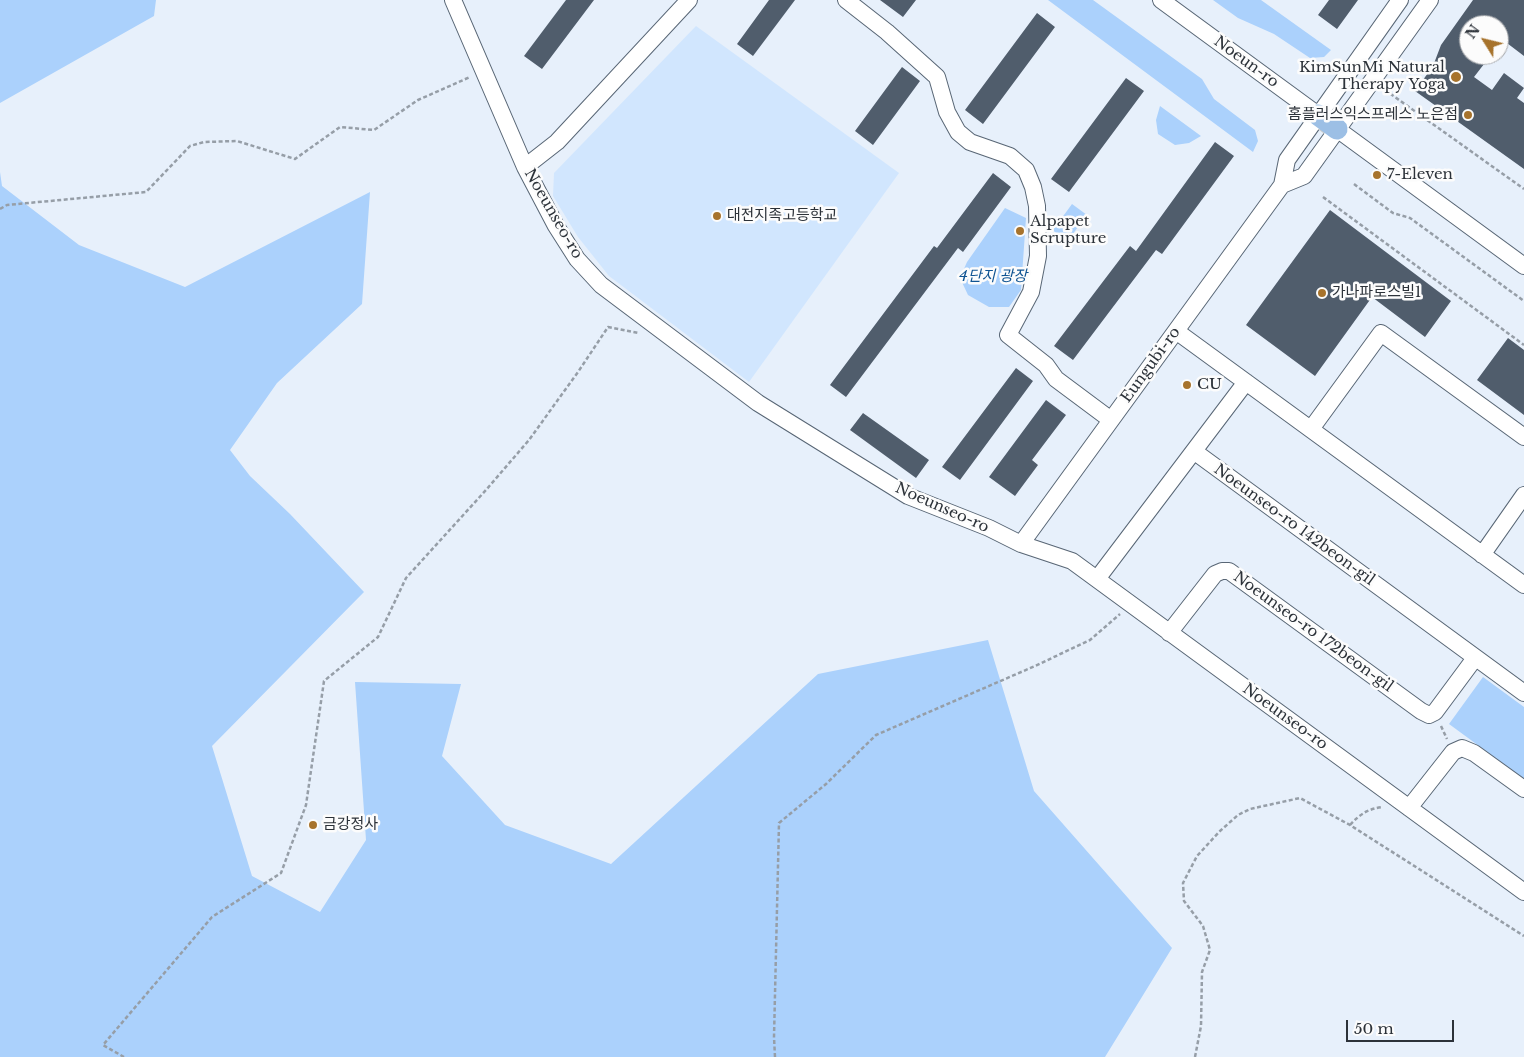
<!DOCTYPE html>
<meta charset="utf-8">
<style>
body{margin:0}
#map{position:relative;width:1524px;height:1057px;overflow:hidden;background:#e7f0fb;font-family:"Libre Baskerville",serif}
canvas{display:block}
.north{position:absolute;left:1459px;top:15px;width:50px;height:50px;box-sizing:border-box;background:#fcfcfc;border:1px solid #a9abae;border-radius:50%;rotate:306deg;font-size:14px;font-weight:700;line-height:20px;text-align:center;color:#2c3239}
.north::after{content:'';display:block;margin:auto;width:18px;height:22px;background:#a7732c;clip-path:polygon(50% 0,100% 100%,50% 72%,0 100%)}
.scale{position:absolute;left:1346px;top:1020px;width:108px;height:22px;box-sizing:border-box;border:2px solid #2c3239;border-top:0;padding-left:6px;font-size:15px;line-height:18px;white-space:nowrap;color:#2c3239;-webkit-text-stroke:4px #fcfcfc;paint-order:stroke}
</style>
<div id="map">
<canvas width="1524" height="1057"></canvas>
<div class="north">N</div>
<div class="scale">50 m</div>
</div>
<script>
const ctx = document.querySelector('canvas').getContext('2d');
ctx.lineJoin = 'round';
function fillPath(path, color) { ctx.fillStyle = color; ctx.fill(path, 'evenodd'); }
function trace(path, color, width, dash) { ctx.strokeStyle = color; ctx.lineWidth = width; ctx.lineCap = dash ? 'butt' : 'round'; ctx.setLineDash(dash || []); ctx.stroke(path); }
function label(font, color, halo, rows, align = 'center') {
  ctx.font = font + ' "Libre Baskerville","Noto Sans KR",serif'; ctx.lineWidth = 5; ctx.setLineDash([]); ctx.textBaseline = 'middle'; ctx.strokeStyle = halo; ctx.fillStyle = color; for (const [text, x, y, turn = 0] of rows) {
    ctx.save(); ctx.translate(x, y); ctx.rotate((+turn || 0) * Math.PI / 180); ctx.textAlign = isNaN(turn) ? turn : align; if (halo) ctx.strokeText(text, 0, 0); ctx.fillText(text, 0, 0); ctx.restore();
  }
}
const built = new Path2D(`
 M696,26L899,173L749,382L609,276L578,237L553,196L554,173Z`);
const green = new Path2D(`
 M0,0H156L154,16L0,103Z
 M1048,0H1093L1202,79L1214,99L1255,130L1258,141L1253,152Z
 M1213,0H1261L1331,50L1324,57L1310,58L1274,34L1238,18Z
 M1160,106L1201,136L1189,143L1175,145L1158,134L1156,120Z
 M0,172L2,186L79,245L185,287L370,192L362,304L277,383L230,450L250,476L290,514L364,592L212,746L252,876L320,912L366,840L355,682L461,684L442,756L505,825L611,864L818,674L988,640L1034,791L1172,948L1105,1057H0Z
 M1072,204L1087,215L1072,235H1058L1053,230Z
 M1005,208L1026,218L1021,290L1009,307H989L968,295L960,278L967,262Z
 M1483,677L1524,707V779L1449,724Z`);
const building = new Path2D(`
 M566,0H594L542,69L524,56Z
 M769,0H795L753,56L737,44Z
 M880,0H916L903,17Z
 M1329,0H1358L1337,29L1318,15Z
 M1473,0H1524V56L1499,37V25H1469V55H1491L1474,77L1492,90L1504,73L1524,88L1517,98L1524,103V169L1415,91L1433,66L1441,45Z
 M1037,13L1055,27L983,124L965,110Z
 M902,67L920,81L873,145L855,131Z
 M1126,78L1144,91L1069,192L1051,179Z
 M1215,142L1234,156L1162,254L1156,250L1073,360L1054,346L1130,246L1136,251Z
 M993,173L1011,187L963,252L958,248L846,397L830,385L934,246L937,248Z
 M1330,210L1451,301L1425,337L1372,297L1315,376L1246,325Z
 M1508,338L1524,350V415L1477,380Z
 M1016,368L1033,381L960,480L942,467Z
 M1046,400L1066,415L1032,460L1038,465L1015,496L989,477Z
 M863,413L929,460L916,478L850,430Z`);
const path = new Path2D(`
 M1385,90L1524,189
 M1354,184L1393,213L1410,218L1524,301
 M1323,197L1524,345
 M0,209L7,205L146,192L190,146L204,142L237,141L295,159L340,127L374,130L418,100L470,77
 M1441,726L1447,739
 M1350,825C1360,814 1368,809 1382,807
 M124,1057L103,1045L212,917L281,873L306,805L324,681L378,637L406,578L486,490L529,440L578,372L608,327L639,333
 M775,1057L774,1037L779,823L826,784L876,735L1035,666L1090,640L1120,614
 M1195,1057L1201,1026L1202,972L1210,950L1203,926L1184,901L1183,883L1197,856L1220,831L1238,815L1250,809L1300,798L1350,825L1524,936`);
const minor = new Path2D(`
 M453,0L525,167L556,226L577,259L601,285L758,403L908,496L989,528L1021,544L1072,561L1524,892
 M846,0L887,32L937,77L947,112L958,132L970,142L1010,156L1026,170L1033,187L1037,206L1038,256L1031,292L1008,335L1046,365L1056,379L1111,420
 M1161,0L1318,115
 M1337,129L1524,266
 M525,167L557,142L689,0
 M1282,185L1304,176L1430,0
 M1176,331L1524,585
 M1311,429L1381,333L1524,437
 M1195,452L1524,693
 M1021,544L1282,185L1287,160L1400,0
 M1482,555L1524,495
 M1097,579L1246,382
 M1169,633L1215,574L1222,571H1229L1421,711L1429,715L1435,712L1475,658
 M1409,808L1453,752L1462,748L1474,753L1524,789`);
const major = new Path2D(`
 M1318,115L1337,129`);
const markers = [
 [1456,77,6,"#a7732c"],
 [1468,115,5,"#a7732c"],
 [1377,175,5,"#a7732c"],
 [717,216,5,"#a7732c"],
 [1020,231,5,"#a7732c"],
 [1322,293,5,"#a7732c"],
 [1187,385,5,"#a7732c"],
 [313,825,5,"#a7732c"]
];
const streetNames = [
 ["Noeun-ro",1246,62,36],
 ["Noeunseo-ro",553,214,60],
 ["Eungubi-ro",1151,365,-54],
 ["Noeunseo-ro",942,508,24],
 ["Noeunseo-ro 142beon-gil",1294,525,36],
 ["Noeunseo-ro 172beon-gil",1313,632,36],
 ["Noeunseo-ro",1285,717,36]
];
const poiNames = [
 ["KimSunMi Natural",1445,68,"right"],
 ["Therapy Yoga",1445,85,"right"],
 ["홈플러스익스프레스 노은점",1458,115,"right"],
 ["7-Eleven",1387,175],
 ["대전지족고등학교",727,216],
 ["Alpapet",1030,222],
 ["Scrupture",1030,239],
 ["가나파로스빌1",1332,293],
 ["CU",1197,385],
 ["금강정사",323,825]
];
const parkNames = [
 ["4단지 광장",993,277]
];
fillPath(built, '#d1e6fe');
fillPath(green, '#abd1fc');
fillPath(building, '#505d6c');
trace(minor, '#586675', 18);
trace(major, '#cccecf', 23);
trace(path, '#969ea7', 2.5, [4, 2.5]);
trace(minor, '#fff', 16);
trace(major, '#9cbfe5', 21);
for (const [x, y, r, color] of markers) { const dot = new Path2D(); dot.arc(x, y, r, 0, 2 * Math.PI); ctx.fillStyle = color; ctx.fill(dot); trace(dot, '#fcfcfc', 2); }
label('15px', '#2c3239', '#fcfcfc', streetNames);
label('15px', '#2c3239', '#fcfcfc', poiNames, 'left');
label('italic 15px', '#105492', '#fcfcfc', parkNames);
</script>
